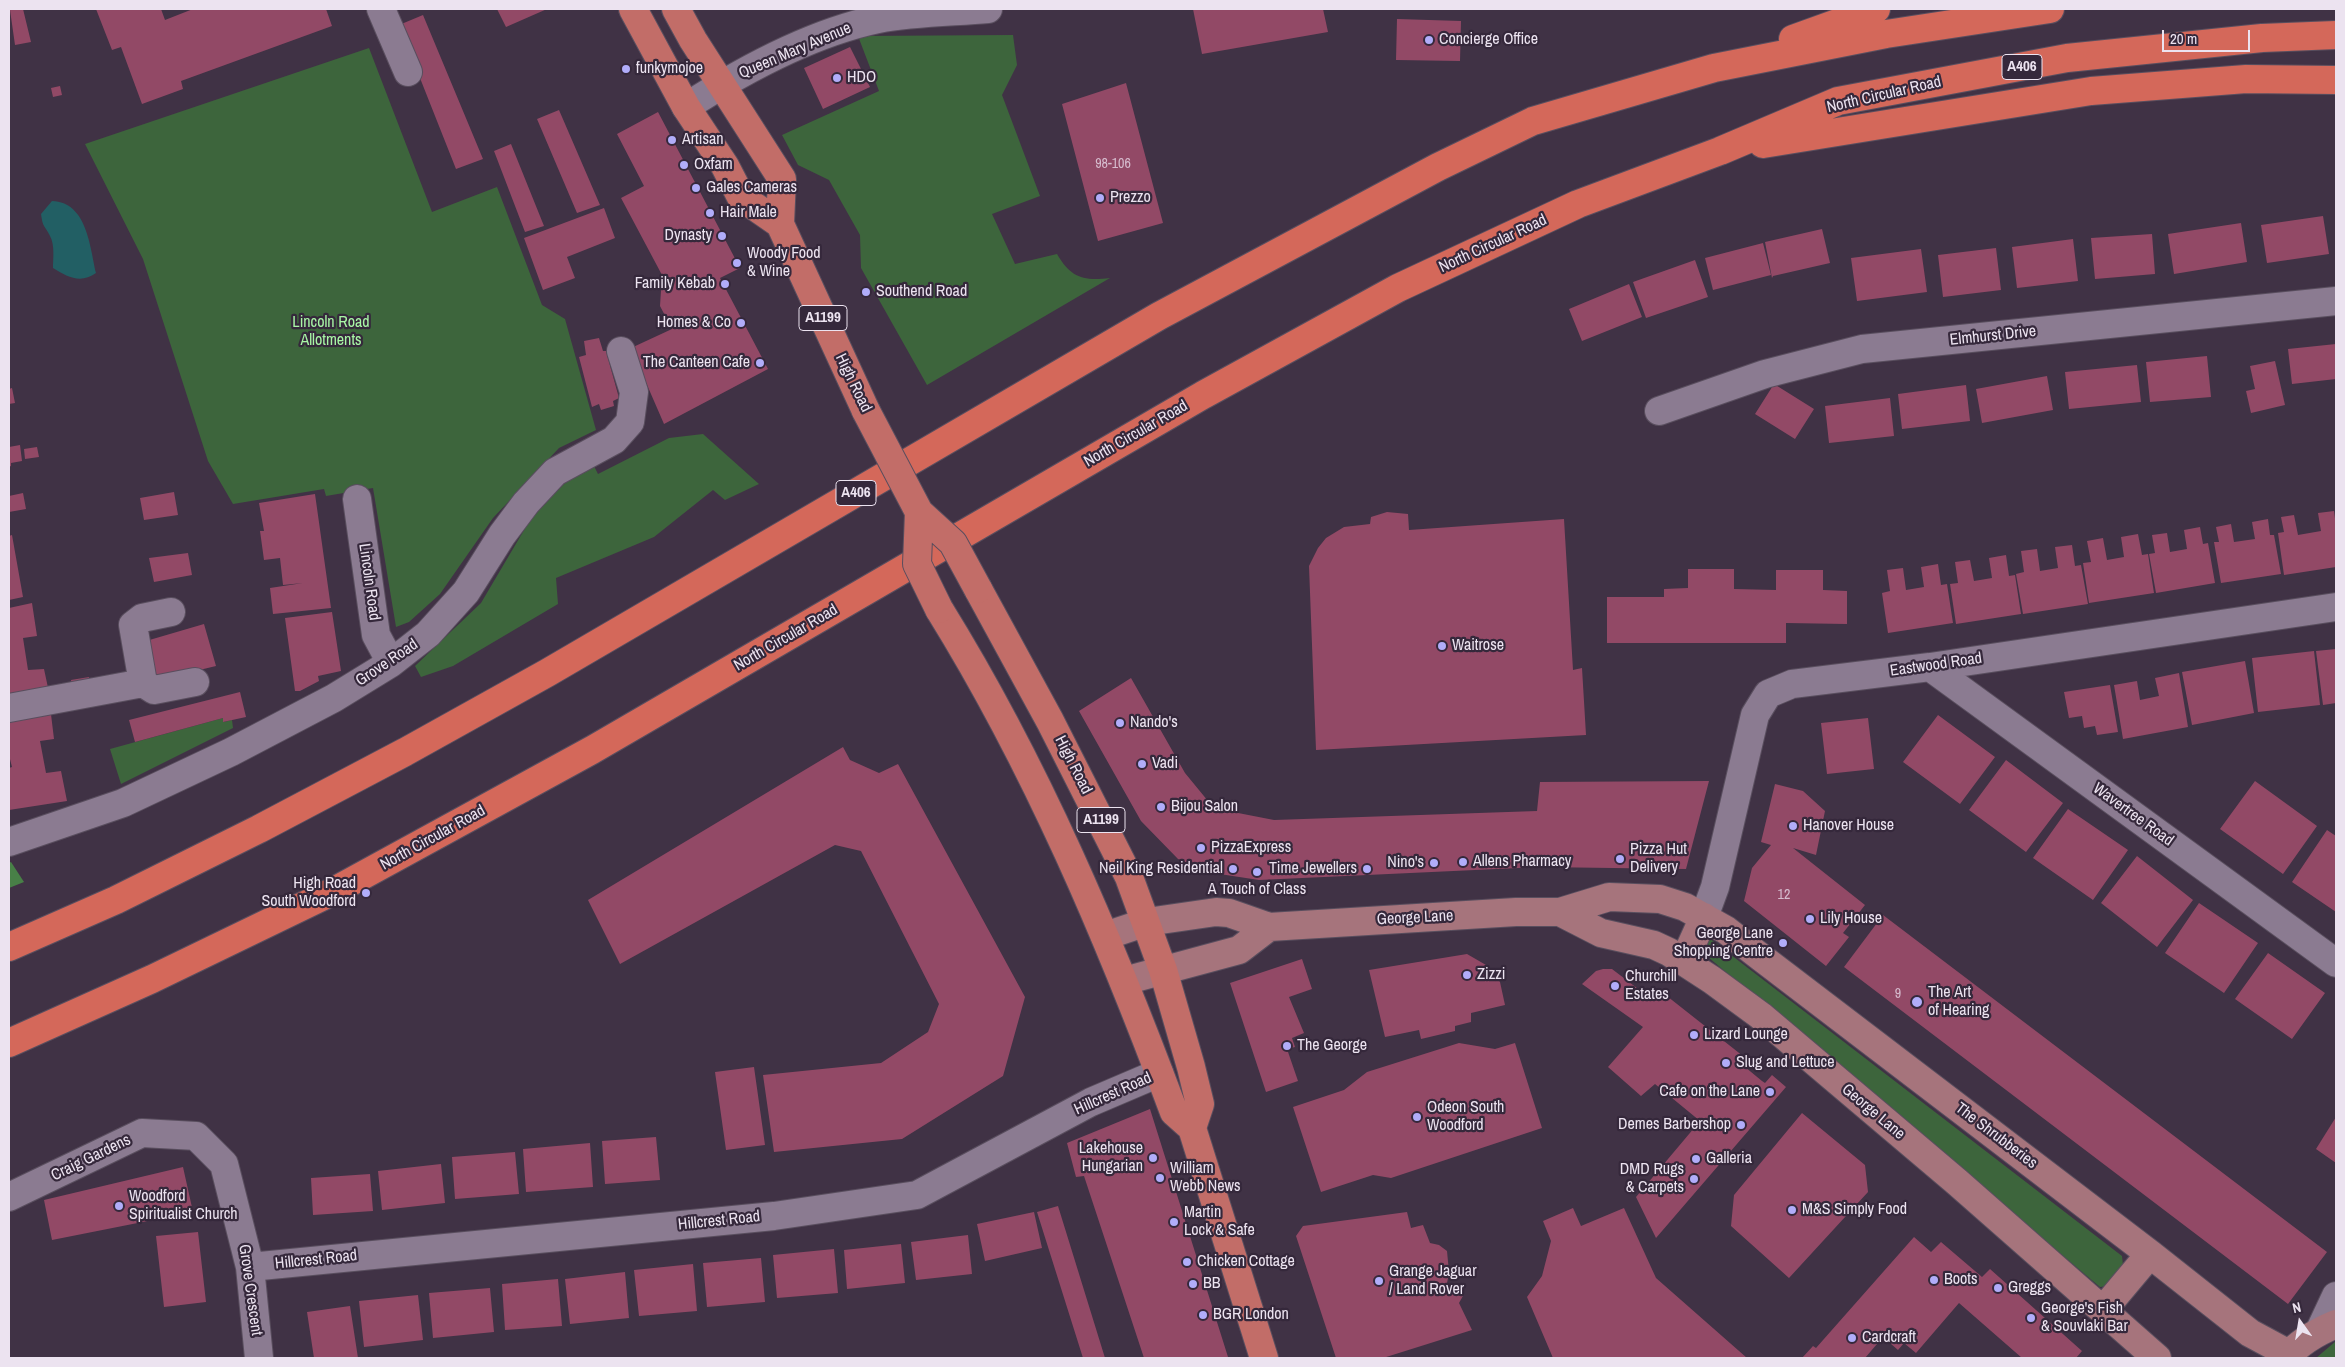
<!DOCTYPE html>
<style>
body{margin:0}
#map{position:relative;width:2345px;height:1367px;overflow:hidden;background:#403245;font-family:"Archivo Narrow",sans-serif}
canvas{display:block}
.frame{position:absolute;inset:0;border:10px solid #ece3f0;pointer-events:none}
.north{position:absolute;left:2275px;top:1297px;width:50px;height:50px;-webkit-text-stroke:4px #35283b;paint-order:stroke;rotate:347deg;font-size:14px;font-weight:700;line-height:20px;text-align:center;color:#ece3f0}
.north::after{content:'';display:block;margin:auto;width:18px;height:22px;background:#ece3f0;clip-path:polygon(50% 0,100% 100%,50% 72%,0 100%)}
.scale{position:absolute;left:2162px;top:30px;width:88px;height:22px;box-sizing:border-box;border:2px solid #ece3f0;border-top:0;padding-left:6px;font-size:15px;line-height:18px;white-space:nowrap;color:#ece3f0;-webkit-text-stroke:4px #35283b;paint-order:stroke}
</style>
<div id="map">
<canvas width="2345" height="1367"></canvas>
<div class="frame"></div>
<div class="north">N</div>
<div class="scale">20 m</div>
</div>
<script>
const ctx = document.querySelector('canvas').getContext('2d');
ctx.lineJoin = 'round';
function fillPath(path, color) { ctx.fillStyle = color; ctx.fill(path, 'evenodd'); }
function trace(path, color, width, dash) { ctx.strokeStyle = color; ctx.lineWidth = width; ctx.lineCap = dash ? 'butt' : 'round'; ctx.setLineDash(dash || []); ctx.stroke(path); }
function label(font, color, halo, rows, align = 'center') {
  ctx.font = font + ' "Archivo Narrow",sans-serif'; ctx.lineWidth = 4.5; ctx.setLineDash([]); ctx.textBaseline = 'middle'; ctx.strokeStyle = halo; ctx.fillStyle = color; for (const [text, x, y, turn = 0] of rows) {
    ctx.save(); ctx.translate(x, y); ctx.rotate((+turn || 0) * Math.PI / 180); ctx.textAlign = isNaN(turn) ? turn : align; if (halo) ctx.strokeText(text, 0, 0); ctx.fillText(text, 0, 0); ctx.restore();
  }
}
const green = new Path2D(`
 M1013,35L1017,65L1002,95L1040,196L992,214L1015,264L1057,254C1071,278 1083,281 1110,278L927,385L861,268L860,235L829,180L798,165L782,135L879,91L858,36Z
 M369,48L432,212L497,187L542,305L565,319L596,430L559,448L493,518L440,594L409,622L396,627L373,488L326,496L324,489L233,504L208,461L143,259L85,144Z
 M703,434L759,484L725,500L713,490L654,537L556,578L558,604L453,666L421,677L415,666L481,603L530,520L567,480L593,464L598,474L669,438Z
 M223,718L224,722L232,720L233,728L121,784L110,749Z
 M1709,938L2122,1256L2123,1265L2108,1286L2100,1287L1702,952Z
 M2336,1341V1358H2316Z`);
const forest = new Path2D(`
 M11,862L24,882L9,888V863Z`);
const water = new Path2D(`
 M52,201C87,202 90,247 96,273C81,284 67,277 53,268C53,259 55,245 50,236C45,225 43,229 41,214Z`);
const building = new Path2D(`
 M23,9L31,42L15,45L10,10Z
 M96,9H161L165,20L193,9H326L332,26L181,81L183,89L142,104L121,47L112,50Z
 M497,9H547L506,27Z
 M1193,9H1323L1328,32L1202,54Z
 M423,15L483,159L456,169L399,25Z
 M1397,19L1461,21L1460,61L1396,60Z
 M850,47L870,87L823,109L804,68Z
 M1126,83L1163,223L1098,241L1062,104Z
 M60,86L62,95L53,97L51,88Z
 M559,110L600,205L577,213L537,119Z
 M658,112L740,268L720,278L768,369L664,424L631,348L672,329L660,306L662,275L621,198L644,186L617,134Z
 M511,144L544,226L525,232L494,151Z
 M604,208L615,238L567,257L575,278L543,290L524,238Z
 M2323,216L2329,254L2267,263L2261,225Z
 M2241,223L2247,262L2174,274L2168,234Z
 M1822,229L1830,263L1773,276L1772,278L1765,242Z
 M2152,234L2155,274L2095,279L2091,238Z
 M2073,239L2078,281L2017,288L2012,247Z
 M1763,243L1771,275L1713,290L1705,258Z
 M1996,248L2001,290L1943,297L1938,255Z
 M1921,249L1927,292L1857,301L1851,258Z
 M1695,260L1708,297L1646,318L1633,282Z
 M1629,284L1642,317L1582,341L1569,309Z
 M599,338L603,351H606L619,398L613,401L614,406L601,410L599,404L592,407L579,357L586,355L584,341Z
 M2336,344V379L2292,384L2288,349Z
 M2207,356L2211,397L2150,402L2146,362Z
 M2275,361L2285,405L2251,413L2246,391L2255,389L2250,366Z
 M2137,365L2141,402L2069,409L2065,372Z
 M2047,376L2053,410L1982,423L1976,389Z
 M1774,384L1814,409L1795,439L1755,414Z
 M1966,385L1970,421L1902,429L1898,394Z
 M12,388L15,403L9,404V389Z
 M1890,398L1894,436L1829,443L1825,406Z
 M20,445L22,461L11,463V466L9,467V447Z
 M37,447L39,457L25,459L24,449Z
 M174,492L178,515L144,520L140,498Z
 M23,493L26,509L9,512V496Z
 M315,494L331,608L273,614L270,588L303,583L283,585L280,558L264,560L260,531H264L259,503Z
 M2334,511L2336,526V567L2284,575L2278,533L2284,532L2281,517L2294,515L2298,535L2321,531L2318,513Z
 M1387,512L1408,514L1409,530L1564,519L1573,670L1582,668L1586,735L1316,750L1309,566L1318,548L1326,538L1344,527L1370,524L1371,517Z
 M2268,519L2270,535H2274L2281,574L2221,583L2214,542H2219L2216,527L2231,524L2234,542L2255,539L2252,522Z
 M2200,527L2203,544L2208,543L2215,583L2156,593L2149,554L2155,553L2152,535L2167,533L2170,552L2187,549L2184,530Z
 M2138,534L2142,555L2148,554L2154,593L2089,603L2083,563L2091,562L2087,541L2103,538L2107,560L2124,557L2121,537Z
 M12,535L23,597L9,600V536Z
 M2072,545L2075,566L2081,565L2088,604L2023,614L2016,574L2024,572L2021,551L2037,549L2040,571L2058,568L2055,547Z
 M188,553L192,575L154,582L149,558Z
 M2006,555L2009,576L2015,575L2021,614L1956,624L1950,584L1958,583L1955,562L1970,560L1974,581L1992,578L1989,558Z
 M1938,564L1941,585L1947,584L1953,623L1888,633L1882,593L1890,591L1887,570L1903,568L1906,590L1924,587L1921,567Z
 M1688,569H1734V589L1776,590V570H1823V590L1847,591V624L1786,623V643H1607V597H1664V589L1688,588Z
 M32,603L37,636L23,638L28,670L44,669L50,697L9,703V608Z
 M332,612L341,671L318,676L319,681L300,691H295L285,618Z
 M204,624L216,666L158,680L146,641Z
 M2336,649V703L2323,705L2316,651Z
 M2314,651L2320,705L2258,712L2252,658Z
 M2245,661L2254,713L2192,725L2182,672Z
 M2179,673L2188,727L2123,739L2114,685L2137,681L2140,700L2159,696L2155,678Z
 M89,677L90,685L72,688L71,680Z
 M1131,678L1185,773L1208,801L1233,812L1274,820L1537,811L1540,782L1709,781L1686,869L1540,867L1259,880L1213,873L1178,859L1141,821L1079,711Z
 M2110,685L2118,732L2097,735L2095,726L2084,728L2082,716L2069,718L2064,692Z
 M240,692L246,717L223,722V718L135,742L129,720Z
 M50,706L54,739L40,741L46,773L61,771L67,801L9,810V768L12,767L9,755V714Z
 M1938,715L1995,757L1960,804L1903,762Z
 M1868,718L1874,769L1827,774L1821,723Z
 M843,747L850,760L879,773L898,764L1025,997L1003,1076L902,1139L774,1152L763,1075L881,1063L928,1032L939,1004L861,851L835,845L620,964L588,900Z
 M2006,760L2063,803L2026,852L1969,810Z
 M2255,781L2317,826L2283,874L2220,829Z
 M1775,784L1803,791L1825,811L1816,855L1793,848L1865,905L1843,933L1849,937L1826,966L1744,901L1752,868L1771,845L1761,842Z
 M2068,809L2128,850L2093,900L2033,858Z
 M2327,830L2336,836V912L2292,882Z
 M2137,856L2193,900L2157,947L2101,903Z
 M2199,903L2258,943L2224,993L2165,953Z
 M1883,915L2327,1252L2288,1304L1844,967Z
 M2268,953L2325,993L2292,1039L2235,999Z
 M1467,954L1486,965L1500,982L1505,1005L1471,1013V1022L1455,1026V1031L1421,1039L1419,1030L1385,1037L1369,970Z
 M1302,959L1312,989L1289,997L1304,1033L1292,1038L1295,1047L1287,1049L1298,1081L1266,1092L1230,983Z
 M1603,969H1612L1650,998L1658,989L1748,1060L1745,1067L1762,1081L1765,1083L1772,1075L1786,1087L1656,1238L1636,1197L1700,1121L1655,1084L1641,1096L1608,1067L1643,1027L1582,984L1596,971Z
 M1459,1043L1495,1049L1515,1043L1542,1128L1391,1178L1373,1175L1321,1192L1293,1107L1344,1090L1367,1072Z
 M754,1067L765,1145L726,1150L715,1072Z
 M1150,1109L1228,1357L1144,1358L1084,1176L1076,1177L1067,1143Z
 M1802,1113L1865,1165L1868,1192L1789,1278L1731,1226L1734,1195Z
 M2336,1117V1163L2316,1149Z
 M656,1137L660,1180L605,1184L602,1141Z
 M590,1143L593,1187L526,1192L523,1149Z
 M515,1152L519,1194L455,1199L452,1157Z
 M441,1164L445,1203L382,1210L378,1171Z
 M183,1167L193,1212L52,1240L44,1200Z
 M370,1174L373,1211L313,1215L311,1178Z
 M1058,1206L1105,1358H1083L1037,1212Z
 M1573,1208L1581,1226L1624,1208L1656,1278L1747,1358H1553L1527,1297L1542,1276L1551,1241L1543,1221Z
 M1034,1212L1042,1248L985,1261L977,1224Z
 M1407,1212L1411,1228L1423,1225L1430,1243L1439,1245L1447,1251L1449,1272L1446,1289L1464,1294L1459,1303L1472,1330L1383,1358H1336L1296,1236L1303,1226Z
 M198,1232L206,1302L164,1307L156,1236Z
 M968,1235L972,1274L916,1280L911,1242Z
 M1914,1237L1931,1252L1941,1242L1982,1277L1990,1269L2082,1351L2076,1358H2022L1959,1303L1916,1353L1904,1343L1898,1350L1883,1337L1865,1358H1802L1813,1346L1816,1348Z
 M901,1244L905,1283L847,1289L844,1250Z
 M834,1249L838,1293L777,1298L773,1255Z
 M761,1258L765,1302L707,1307L703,1263Z
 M693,1264L697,1311L639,1316L634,1270Z
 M625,1272L629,1318L570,1324L565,1279Z
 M558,1279L562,1326L505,1330L502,1284Z
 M490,1288L494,1332L433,1338L429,1293Z
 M418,1295L423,1340L364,1347L359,1301Z
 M350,1306L358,1358H314L307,1312Z`);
const minor = new Path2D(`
 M381,9L408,72
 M686,107C743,70 812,33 878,19C913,12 953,12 988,9
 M1659,411L1765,374L1862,349L2336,301
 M357,499L376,635L391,663
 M1930,667L2336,963
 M143,683L133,625L142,618L171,612
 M9,708L143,683L154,690L195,682
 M9,842L123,803L231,752L334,698L391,663L428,634L466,592L502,535L526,503L555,472L614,440L630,422L634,392L621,351
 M1704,917L1715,887L1755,715L1768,694L1792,684L1930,667L2336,607
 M9,1197L142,1133L196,1136L224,1164L250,1267L259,1358
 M250,1267L774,1216L917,1195L1091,1102L1159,1073
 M2320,1330L2336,1296`);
const secondary = new Path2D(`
 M1560,912L1601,933L1654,945L1669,952L1712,980L1761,1016L1957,1182L2157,1358
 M1105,936L1147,922L1216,912L1229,913L1269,927L1516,912H1560L1609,897L1660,899L1685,907L1726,930L1758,955L2150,1254L2250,1333L2289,1354
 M1684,961L1704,917
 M1124,981L1239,950L1269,927
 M2103,1310L2150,1254
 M2286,1358C2299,1342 2317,1332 2336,1324`);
const primary = new Path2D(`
 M633,9L686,107L725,166L741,197L780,224
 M676,9L693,40L782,179L780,224L866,411
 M978,589L1050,721L1129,877L1163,970L1191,1067L1200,1104L1192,1128
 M939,609C1037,767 1109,938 1174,1112L1192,1128L1264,1358`);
const trunk = new Path2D(`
 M1793,39L1876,9
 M1763,144L2091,91L2246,79L2336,80
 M9,947L116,900L259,829L405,752L547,673L1159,316L1438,167L1533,121L1714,68L1886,34L2050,9
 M9,1043L152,979L336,890L592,750L1203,395L1398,288L1578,204L1720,151L1838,101L2067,58L2262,38L2336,35`);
const primaryBridge = new Path2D(`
 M866,411L919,512L953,543L978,589
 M919,512L917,564L939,609`);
const markers = [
 [1429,40,5,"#b1adfa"],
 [626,69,5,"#b1adfa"],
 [837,78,5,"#b1adfa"],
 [672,140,5,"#b1adfa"],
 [684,165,5,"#b1adfa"],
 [696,188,5,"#b1adfa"],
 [1100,198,5,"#b1adfa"],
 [710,213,5,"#b1adfa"],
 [722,236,5,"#b1adfa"],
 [737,263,5,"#b1adfa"],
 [725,284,5,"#b1adfa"],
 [866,292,5,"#b1adfa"],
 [741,323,5,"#b1adfa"],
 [760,363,5,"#b1adfa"],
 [1442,646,5,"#b1adfa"],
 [1120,723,5,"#b1adfa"],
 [1142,764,5,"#b1adfa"],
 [1161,807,5,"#b1adfa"],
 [1793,826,5,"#b1adfa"],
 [1201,848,5,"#b1adfa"],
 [1620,859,5,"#b1adfa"],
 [1463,862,5,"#b1adfa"],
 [1434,863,5,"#b1adfa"],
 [1233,869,5,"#b1adfa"],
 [1367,869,5,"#b1adfa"],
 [1257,872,5,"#b1adfa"],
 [366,893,5,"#b1adfa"],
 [1810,919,5,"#b1adfa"],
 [1783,943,5,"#b1adfa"],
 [1467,975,5,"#b1adfa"],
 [1615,986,5,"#b1adfa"],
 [1917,1002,6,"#b1adfa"],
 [1694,1035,5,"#b1adfa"],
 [1287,1046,5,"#b1adfa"],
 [1726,1063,5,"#b1adfa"],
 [1770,1092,5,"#b1adfa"],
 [1417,1117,5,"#b1adfa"],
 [1741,1125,5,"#b1adfa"],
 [1153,1158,5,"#b1adfa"],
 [1696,1159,5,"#b1adfa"],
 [1160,1178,5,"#b1adfa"],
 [1694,1179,5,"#b1adfa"],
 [119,1206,5,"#b1adfa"],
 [1792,1210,5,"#b1adfa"],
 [1174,1222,5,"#b1adfa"],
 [1187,1262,5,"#b1adfa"],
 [1934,1280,5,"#b1adfa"],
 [1379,1281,5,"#b1adfa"],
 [1193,1284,5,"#b1adfa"],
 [1998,1288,5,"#b1adfa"],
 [1203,1315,5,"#b1adfa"],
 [2031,1318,5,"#b1adfa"],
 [1852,1338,5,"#b1adfa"]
];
const numberNames = [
 ["98-106",1113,164],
 ["12",1784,895],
 ["9",1898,994]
];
const shields = [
 [2022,67,40],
 [823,318,48],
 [856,493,40],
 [1101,820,48]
];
const shieldNames = [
 ["A406",2022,67],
 ["A1199",823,318],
 ["A406",856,493],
 ["A1199",1101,820]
];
const poiNames = [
 ["Concierge Office",1439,40],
 ["funkymojoe",636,69],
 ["HDO",847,78],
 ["Artisan",682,140],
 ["Oxfam",694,165],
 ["Gales Cameras",706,188],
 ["Prezzo",1110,198],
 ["Hair Male",720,213],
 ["Dynasty",712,236,"right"],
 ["Woody Food",747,254],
 ["& Wine",747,272],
 ["Family Kebab",715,284,"right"],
 ["Southend Road",876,292],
 ["Homes & Co",731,323,"right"],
 ["The Canteen Cafe",750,363,"right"],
 ["Waitrose",1452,646],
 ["Nando's",1130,723],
 ["Vadi",1152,764],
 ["Bijou Salon",1171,807],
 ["Hanover House",1803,826],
 ["PizzaExpress",1211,848],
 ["Pizza Hut",1630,850],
 ["Delivery",1630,868],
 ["Allens Pharmacy",1473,862],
 ["Nino's",1424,863,"right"],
 ["Neil King Residential",1223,869,"right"],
 ["Time Jewellers",1357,869,"right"],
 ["High Road",356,884,"right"],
 ["South Woodford",356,902,"right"],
 ["A Touch of Class",1257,890,"center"],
 ["Lily House",1820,919],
 ["George Lane",1773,934,"right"],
 ["Shopping Centre",1773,952,"right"],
 ["Zizzi",1477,975],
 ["Churchill",1625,977],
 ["Estates",1625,995],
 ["The Art",1928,993],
 ["of Hearing",1928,1011],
 ["Lizard Lounge",1704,1035],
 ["The George",1297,1046],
 ["Slug and Lettuce",1736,1063],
 ["Cafe on the Lane",1760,1092,"right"],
 ["Odeon South",1427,1108],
 ["Woodford",1427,1126],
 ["Demes Barbershop",1731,1125,"right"],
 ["Lakehouse",1143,1149,"right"],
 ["Hungarian",1143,1167,"right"],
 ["Galleria",1706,1159],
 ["William",1170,1169],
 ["Webb News",1170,1187],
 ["DMD Rugs",1684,1170,"right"],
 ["& Carpets",1684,1188,"right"],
 ["Woodford",129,1197],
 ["Spiritualist Church",129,1215],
 ["M&S Simply Food",1802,1210],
 ["Martin",1184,1213],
 ["Lock & Safe",1184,1231],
 ["Chicken Cottage",1197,1262],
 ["Grange Jaguar",1389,1272],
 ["/ Land Rover",1389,1290],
 ["Boots",1944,1280],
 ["BB",1203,1284],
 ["Greggs",2008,1288],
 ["George's Fish",2041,1309],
 ["& Souvlaki Bar",2041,1327],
 ["BGR London",1213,1315],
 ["Cardcraft",1862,1338]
];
const streetNames = [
 ["Queen Mary Avenue",795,51,-23],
 ["North Circular Road",1884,95,-13],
 ["North Circular Road",1493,244,-25],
 ["Elmhurst Drive",1993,336,-6],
 ["High Road",853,383,64],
 ["North Circular Road",1136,434,-30],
 ["Lincoln Road",369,582,82],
 ["North Circular Road",786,638,-30],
 ["Grove Road",387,663,-34],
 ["Eastwood Road",1936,665,-8],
 ["High Road",1073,765,63],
 ["Wavertree Road",2133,815,36],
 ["North Circular Road",433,838,-29],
 ["George Lane",1415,918,-3],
 ["Hillcrest Road",1113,1094,-24],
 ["George Lane",1873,1112,40],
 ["The Shrubberies",1996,1136,37],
 ["Craig Gardens",91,1158,-26],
 ["Hillcrest Road",719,1221,-6],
 ["Hillcrest Road",316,1260,-6],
 ["Grove Crescent",250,1290,82]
];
const parkNames = [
 ["Lincoln Road",331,323],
 ["Allotments",331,341]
];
fillPath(green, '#3d653c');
fillPath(forest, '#488047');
fillPath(water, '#225f64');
fillPath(building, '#924966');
trace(minor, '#594e5e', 30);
trace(secondary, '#594e5e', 30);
trace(primary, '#594e5e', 30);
trace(trunk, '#594e5e', 30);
trace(minor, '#8b7b91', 28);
trace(secondary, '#a6747c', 28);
trace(primary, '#c26d68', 28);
trace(trunk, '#d4685a', 28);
trace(primaryBridge, '#594e5e', 30, []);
trace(primaryBridge, '#c26d68', 28);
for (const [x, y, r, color] of markers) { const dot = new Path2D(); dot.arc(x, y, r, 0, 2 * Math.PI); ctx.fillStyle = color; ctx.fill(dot); trace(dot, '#35283b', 2); }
label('14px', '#d6bcce', null, numberNames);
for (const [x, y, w] of shields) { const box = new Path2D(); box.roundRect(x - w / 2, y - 12.5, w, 25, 4); ctx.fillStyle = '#35283b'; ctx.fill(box); trace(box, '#ece3f0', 1); }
label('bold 15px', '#ece3f0', null, shieldNames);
label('16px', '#ece3f0', '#35283b', poiNames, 'left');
label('16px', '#ece3f0', '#35283b', streetNames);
label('16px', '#a8f6a5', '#35283b', parkNames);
</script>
